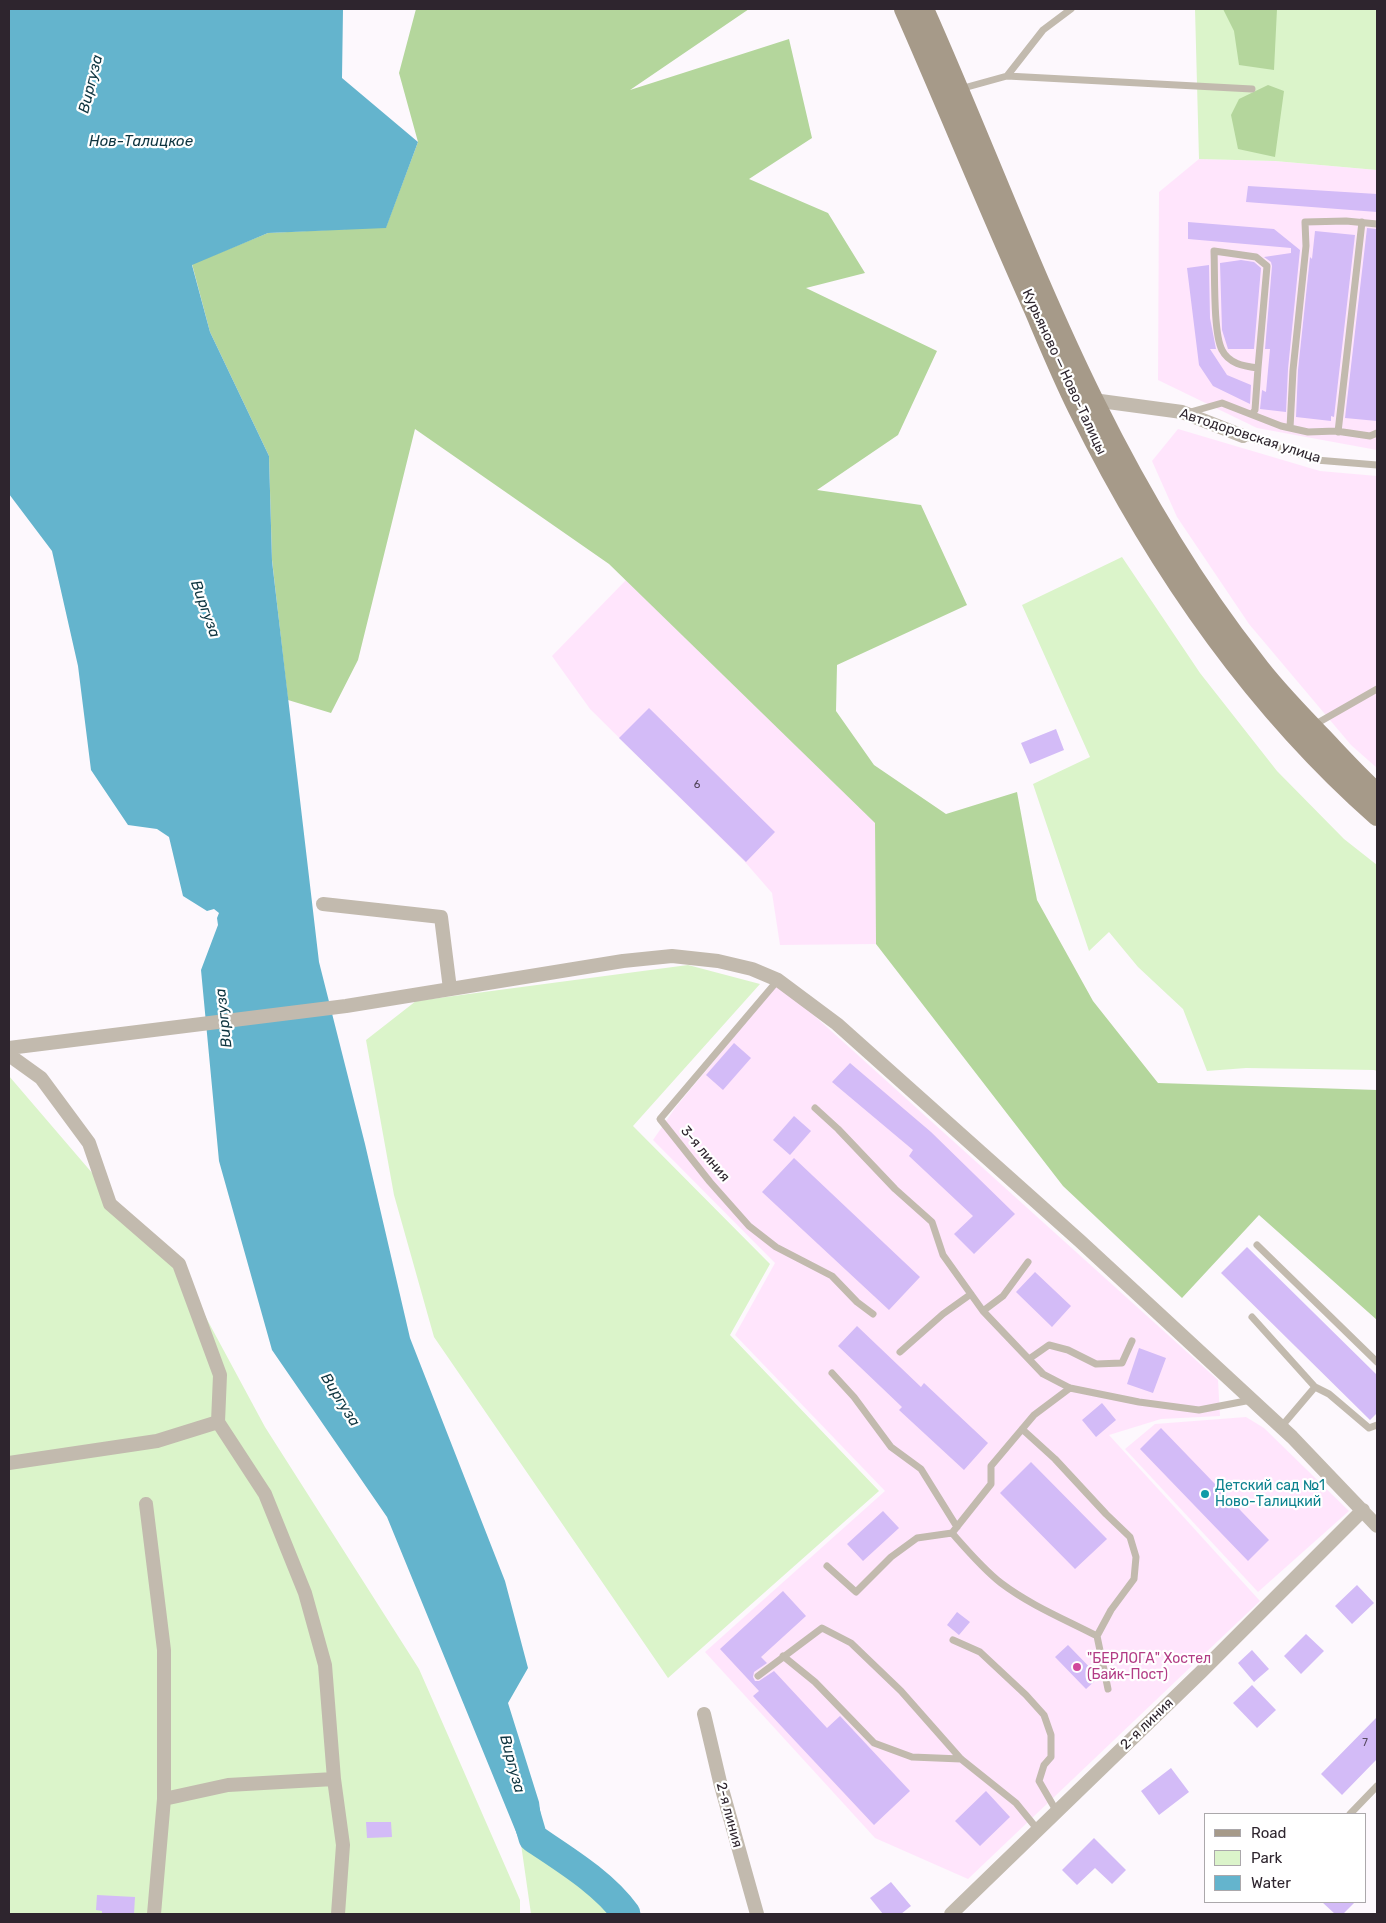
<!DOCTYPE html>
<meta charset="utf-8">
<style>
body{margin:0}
#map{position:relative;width:1386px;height:1923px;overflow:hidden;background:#fdf8fd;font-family:Rubik,sans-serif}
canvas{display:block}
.frame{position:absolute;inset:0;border:10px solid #2e252e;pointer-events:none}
.legend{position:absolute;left:1204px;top:1813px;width:162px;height:90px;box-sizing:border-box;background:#fff;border:1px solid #aba8ab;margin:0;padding:6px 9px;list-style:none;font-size:15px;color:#2e252e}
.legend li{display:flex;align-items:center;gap:10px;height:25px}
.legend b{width:25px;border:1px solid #aba8ab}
</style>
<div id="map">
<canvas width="1386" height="1923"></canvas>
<div class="frame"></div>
<ul class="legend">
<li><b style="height:6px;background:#a69a89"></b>Road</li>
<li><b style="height:14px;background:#dbf4ca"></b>Park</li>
<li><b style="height:14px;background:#64b4cd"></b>Water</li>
</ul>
</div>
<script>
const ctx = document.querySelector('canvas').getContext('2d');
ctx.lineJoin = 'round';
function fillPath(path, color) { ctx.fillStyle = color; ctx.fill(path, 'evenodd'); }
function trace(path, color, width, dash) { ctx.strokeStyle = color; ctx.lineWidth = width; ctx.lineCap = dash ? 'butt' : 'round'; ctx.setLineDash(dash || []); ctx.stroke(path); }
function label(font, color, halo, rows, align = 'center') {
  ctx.font = font + ' Rubik,sans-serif'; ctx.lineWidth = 4.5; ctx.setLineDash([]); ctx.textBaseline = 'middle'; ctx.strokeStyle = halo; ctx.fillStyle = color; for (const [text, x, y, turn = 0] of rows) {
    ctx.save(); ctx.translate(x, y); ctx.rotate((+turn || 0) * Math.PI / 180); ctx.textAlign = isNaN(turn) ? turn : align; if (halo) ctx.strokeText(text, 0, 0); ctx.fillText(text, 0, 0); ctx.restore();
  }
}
const built = new Path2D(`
 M1199,159L1275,161L1377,170V450L1257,428L1158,380L1159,192Z
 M1178,429L1320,471L1377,476V768L1351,745L1249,624L1177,517L1152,461Z
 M626,580L875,823L876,944L780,945L772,893L745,862L590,709L552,656Z
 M778,983L1218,1380L1220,1416L1161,1419L1109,1435L1260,1601L968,1879L875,1838L705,1652L885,1491L735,1335L775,1263L653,1140L675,1108Z
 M1246,1417L1264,1428L1349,1511L1258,1592L1125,1449L1155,1424Z`);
const green = new Path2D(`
 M1195,9H1377V170L1275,161L1199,159Z
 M1122,557L1200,673L1277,771L1344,839L1377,865V1071L1374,1070L1246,1068L1207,1071L1183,1009L1138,967L1109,932L1089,951L1033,784L1090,757L1022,605Z
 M688,965L760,984L633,1126L770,1264L730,1335L879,1491L668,1678L434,1337L394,1195L366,1040L416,1001Z
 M9,1076L189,1286L265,1427L419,1669L520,1900V1914H9Z
 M543,1834L561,1856L615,1899L626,1914H531L521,1844Z`);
const forest = new Path2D(`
 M416,9H749L630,90L789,39L812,138L749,179L828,213L865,273L806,288L937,351L898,435L817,490L921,505L967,605L837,665L836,711L874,765L946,814L1017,792L1037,900L1093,1001L1158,1083L1377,1090V1320L1259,1215L1182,1298L1063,1186L876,944L875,823L609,564L415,429L358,660L331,713L288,700L272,560L269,456L210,332L192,264L268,233L386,227L418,142L399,73Z
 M1223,9H1277L1274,70L1239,65L1234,31Z
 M1268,85L1284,91L1275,157L1238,149L1231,115L1239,99Z`);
const water = new Path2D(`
 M9,9H343L342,78L418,142L386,228L268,233L192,265L210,332L269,456L272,561L319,962L365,1144L410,1338L505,1581L528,1668L508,1703L539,1802L543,1834L521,1844L387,1517L272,1350L219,1161L201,970L218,925L217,918L219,913L214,909L207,911L183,896L169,837L157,829L128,825L91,770L78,666L52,551L9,494Z`);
const river = new Path2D(`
 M522,1800L533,1838C564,1859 604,1883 626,1914`);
const building = new Path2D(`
 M1248,186L1377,194V212L1246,202Z
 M1188,222L1274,229L1300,250L1288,369L1286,412L1260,409L1262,390L1266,392L1270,349H1265L1272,266L1271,262L1264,257L1291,253V248L1188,239Z
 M1367,228L1377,229V421L1345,418Z
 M1315,231L1355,235L1334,417L1331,416V421L1296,417L1298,370L1310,257L1312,259Z
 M1241,260L1254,262L1261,268L1254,349H1228L1222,330L1220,263Z
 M1209,265L1210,318L1216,349H1210L1227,375L1251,385L1250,404L1213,386L1199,365L1187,268Z
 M649,708L775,832L746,862L619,738Z
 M1056,729L1064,750L1030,764L1021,743Z
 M734,1043L751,1058L723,1090L706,1075Z
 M850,1063L931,1132L1015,1214L974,1254L954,1234L973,1216L909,1156L913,1150L832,1082Z
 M794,1116L811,1131L790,1155L773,1140Z
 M794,1158L920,1277L889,1310L762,1192Z
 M1247,1247L1377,1375V1413L1370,1420L1221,1273Z
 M1035,1272L1071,1306L1052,1327L1016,1292Z
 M857,1326L921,1387L924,1383L988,1443L964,1470L899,1410L902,1407L838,1346Z
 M1139,1348L1166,1358L1153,1393L1127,1384Z
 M1102,1403L1116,1420L1096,1437L1082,1420Z
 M1161,1428L1269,1540L1248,1561L1140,1449Z
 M1031,1462L1107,1539L1075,1569L1000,1493Z
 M883,1511L899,1528L863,1561L847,1544Z
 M1357,1585L1374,1603L1352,1624L1335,1606Z
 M783,1591L806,1616L761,1657L767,1663L754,1672L753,1677L755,1681H759L774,1671L827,1728L840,1716L910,1791L874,1825L753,1696L759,1691L720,1649Z
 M957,1612L970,1622L959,1635L947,1625Z
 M1306,1634L1324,1651L1301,1674L1284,1656Z
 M1068,1645L1099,1677L1086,1689L1055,1657Z
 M1252,1650L1269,1669L1254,1682L1238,1663Z
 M1252,1685L1276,1710L1257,1728L1233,1703Z
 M1377,1717V1759L1342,1795L1321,1774Z
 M1171,1768L1189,1792L1159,1815L1141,1791Z
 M986,1791L1010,1817L980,1846L955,1821Z
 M366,1822H391L392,1837L367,1838Z
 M1094,1838L1126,1870L1112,1884L1095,1868L1077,1885L1062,1870Z
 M891,1882L911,1906L901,1914H883L870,1898Z
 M97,1895L135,1897L134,1914H102V1911L96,1910Z
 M1322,1902H1355L1343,1914H1335Z`);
const service = new Path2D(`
 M1007,76L1252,89
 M960,89L1007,76L1043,30L1071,9
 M1187,413L1222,403L1281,426L1308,432L1336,431L1370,436L1377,433
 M1252,414L1255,410L1258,368C1244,366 1229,364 1222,350C1213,333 1215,273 1214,251L1256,257L1267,266L1258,368
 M1290,428L1293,370L1306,246L1305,222L1346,221L1377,224
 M1338,432L1362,222
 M1243,436L1316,460L1377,465
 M1314,725L1377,689
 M778,980L660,1119L710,1182L749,1226L776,1247L832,1276L857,1302L873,1314
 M815,1108L838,1129L895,1189L932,1222L943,1255L983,1311L1043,1374L1070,1388L1139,1402L1199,1410L1251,1400
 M1257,1245L1377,1362
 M983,1311L1003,1296L1028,1262
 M1252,1317L1315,1387
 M900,1352L943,1314L971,1294
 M1029,1359L1049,1345L1068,1350L1096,1364L1122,1363L1132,1341
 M832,1373L854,1397L891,1447L921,1469L957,1527
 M1070,1388L1034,1415L991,1466V1484L952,1533C967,1550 983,1569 1001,1583C1030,1605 1064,1619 1097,1636L1108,1689
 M1281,1427L1315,1387L1329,1394L1369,1428L1377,1425
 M1022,1429L1055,1459L1106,1514L1130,1537L1136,1557L1134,1579L1111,1610L1097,1636
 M827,1566L856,1592L891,1557L917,1538L952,1533
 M953,1640L980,1652L1026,1695L1044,1715L1051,1735V1757L1044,1765L1039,1781L1057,1812
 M783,1656L815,1682L874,1743L912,1757L961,1759
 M758,1676L822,1628L851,1643L901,1691L961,1759L1016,1803L1038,1830
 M1350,1814L1377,1786`);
const minor = new Path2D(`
 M1093,400L1182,412L1243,436
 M323,904L441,917L450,989
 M9,1048L346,1006L623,961L672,956L718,961L752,969L778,980L837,1024L1080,1241L1292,1437L1377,1526
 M9,1055L41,1078L89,1143L110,1204L179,1264L220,1375L218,1422L265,1494L305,1593L325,1665L334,1779L343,1845L338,1914
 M9,1463L157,1441L218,1422
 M146,1504L164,1650V1799L154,1914
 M704,1714L720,1782L757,1914
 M164,1799L228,1785L334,1779
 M951,1914L1201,1672L1363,1510`);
const secondary = new Path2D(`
 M904,9C948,109 989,210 1034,310C1048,343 1062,377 1078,409C1153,561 1250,704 1377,816
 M924,9C982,139 1031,273 1094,401C1139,492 1192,582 1255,662C1275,689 1299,713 1322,737C1340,756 1358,776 1377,793`);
const markers = [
 [1205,1494,5,"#0f9aa8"],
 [1077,1667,5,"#d1479c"]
];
const numberNames = [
 ["6",697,785],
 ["7",1365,1743]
];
const streetNames = [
 ["Курьяново — Ново-Талицы",1064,372,65],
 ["Автодоровская улица",1250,436,18],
 ["3-я линия",705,1154,50],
 ["2-я линия",1147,1724,-44],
 ["2-я линия",729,1815,75]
];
const cultureNames = [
 ["Детский сад №1",1215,1486],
 ["Ново-Талицкий",1215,1502]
];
const hotelNames = [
 ["\"БЕРЛОГА\" Хостел",1087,1659],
 ["(Байк-Пост)",1087,1675]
];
const waterNames = [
 ["Виргуза",91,84,-76],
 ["Нов-Талицкое",141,142],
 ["Виргуза",205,609,70],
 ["Виргуза",224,1018,-96],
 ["Виргуза",340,1400,58],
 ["Виргуза",512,1764,75]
];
fillPath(built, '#ffe5fc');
fillPath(green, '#dbf4ca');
fillPath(forest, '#b4d69c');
fillPath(water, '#64b4cd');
trace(river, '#64b4cd', 29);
fillPath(building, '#d3bbf7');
trace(service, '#c2baae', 7);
trace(minor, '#c2baae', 14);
trace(secondary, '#a69a89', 20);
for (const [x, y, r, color] of markers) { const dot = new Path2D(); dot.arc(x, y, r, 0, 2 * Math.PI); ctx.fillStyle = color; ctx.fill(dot); trace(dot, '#fff', 2); }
label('11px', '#574a60', null, numberNames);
label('14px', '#2e252e', '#fff', streetNames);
label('14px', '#0d838f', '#fff', cultureNames, 'left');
label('14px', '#b23c85', '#fff', hotelNames, 'left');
label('italic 15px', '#0d343f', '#fff', waterNames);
</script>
